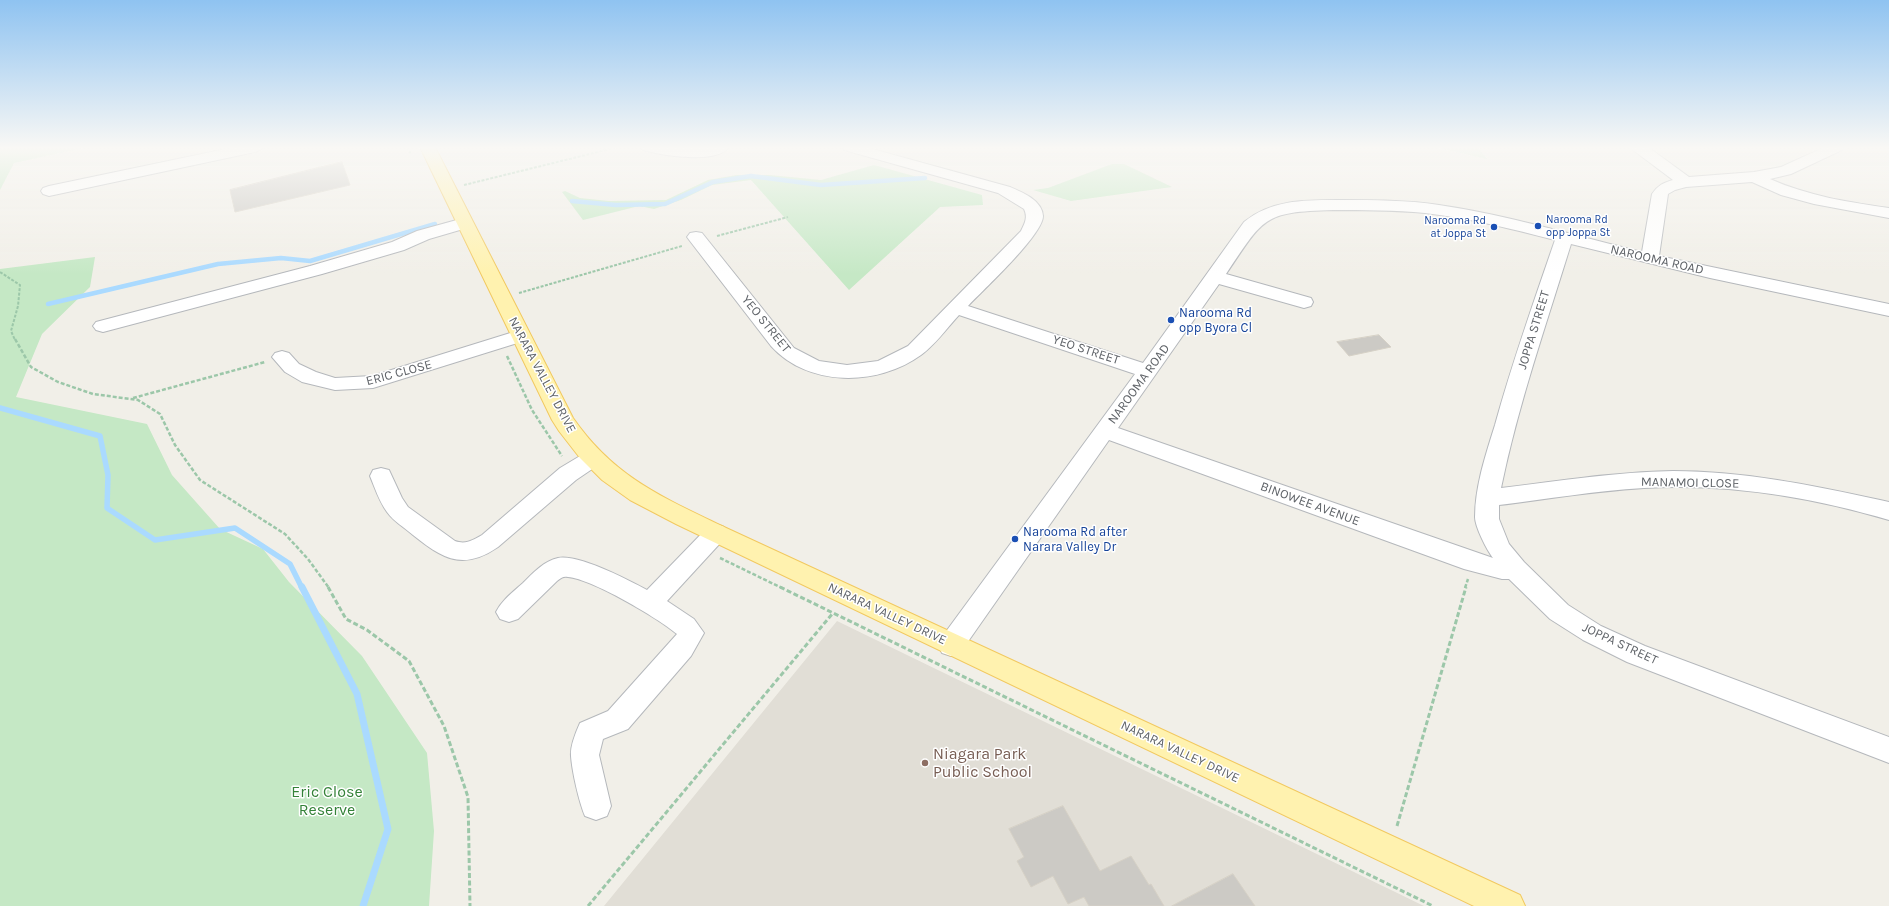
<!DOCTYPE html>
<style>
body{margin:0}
canvas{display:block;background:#f1efe8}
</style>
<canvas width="1889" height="906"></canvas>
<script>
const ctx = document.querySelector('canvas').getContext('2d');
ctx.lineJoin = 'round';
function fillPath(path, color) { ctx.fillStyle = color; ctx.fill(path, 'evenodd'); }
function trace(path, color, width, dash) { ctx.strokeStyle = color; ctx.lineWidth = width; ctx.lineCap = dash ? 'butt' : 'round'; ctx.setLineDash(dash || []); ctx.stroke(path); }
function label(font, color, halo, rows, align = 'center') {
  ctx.font = font + ' Karla,sans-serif'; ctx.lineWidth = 3; ctx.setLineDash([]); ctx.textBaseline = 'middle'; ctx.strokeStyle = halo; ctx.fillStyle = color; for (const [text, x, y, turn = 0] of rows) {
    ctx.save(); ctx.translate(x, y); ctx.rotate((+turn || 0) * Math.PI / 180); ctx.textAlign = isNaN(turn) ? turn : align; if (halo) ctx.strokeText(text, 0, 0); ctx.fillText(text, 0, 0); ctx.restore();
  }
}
const education = new Path2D(`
 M837,621L1424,906H604Z`);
const green = new Path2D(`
 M0,147H88L14,163L0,190Z
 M1434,147H1478L1487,159Z
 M1112,164H1124L1172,187L1071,201L1033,190L1048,188Z
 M874,165L982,195L983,205L940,207L849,290L751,180L712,185L681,200L654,209L639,206L583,220L562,192L565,191L580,198L609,201L666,200L708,180L737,175H769L821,180Z
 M95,257L90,287L42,334L16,397L147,424L172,475L220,529L263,549L289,582L362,656L427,753L434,831L429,906H0V269Z`);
const streamFar2 = new Path2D(`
 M572,201L616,205L665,204L713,182L751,176L821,185L925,178
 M48,304L218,264L281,258L310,261L435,224`);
const streamFar1 = new Path2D(`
 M0,408L100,436L108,475L107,508L155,540L235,528L290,564L302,588`);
const stream = new Path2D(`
 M302,587L357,694L388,829L363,906`);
const building = new Path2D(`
 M342,162L350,185L235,212L230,190Z
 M1379,335L1391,347L1349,356L1337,342Z
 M1063,806L1100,871L1131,856L1149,885L1151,884L1164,906H1089L1084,897L1068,904L1053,876L1031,887L1017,861L1024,857L1009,829Z
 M1233,874L1255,906H1172Z`);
const pathFar2 = new Path2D(`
 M407,147L411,154
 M464,185L618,147
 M717,236L788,217
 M0,272L20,285L18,306L11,331L15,340
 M519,293L682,246`);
const pathFar1 = new Path2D(`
 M15,339L31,367L58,382L93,394L138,400L160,414L175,445L200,480L285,534L308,559L329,588
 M507,356L532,410L562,456
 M133,398L265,362
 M720,558L782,588
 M1465,588L1468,579`);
const path = new Path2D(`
 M328,587L346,619L367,630L409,661L444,726L468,797L470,906
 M780,587L1433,906
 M1397,826L1466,587
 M588,906L833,613`);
const minor = new Path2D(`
 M235,147H263L260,150L255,152L49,196L43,194L41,191L43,188L49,186Z
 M640,147L685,148L729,147C716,165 661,155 643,150Z
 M842,147H865L1010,187C1022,192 1042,200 1043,216C1043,235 983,290 968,306L1143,363L1244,222C1272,199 1307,200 1342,200C1374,200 1407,200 1439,205C1508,215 1575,236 1642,252L1652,194C1658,185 1663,183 1673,180L1633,150L1631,147H1648L1689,177L1754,172L1781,167L1825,147H1844L1842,150L1791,174L1770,179C1808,196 1848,202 1889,208V218L1814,204L1781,195L1752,182L1686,187L1675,190L1668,194L1659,256L1889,304V316L1710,278L1571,244C1546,325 1518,405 1501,488C1559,481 1616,472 1673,471C1743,471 1812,485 1880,500L1889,502V520C1811,497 1726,483 1644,488C1595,491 1547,499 1499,505V519L1509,544L1524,562L1568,605L1601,626L1645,646L1889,737V763L1627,662L1583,640L1550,619L1509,579H1502L1464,569L1109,440L960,653L951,656L942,653L938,645L942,637L1135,374L959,315C947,328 935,345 921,355C877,387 808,387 771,346L690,241L687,237L690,233L696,232L702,233L794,348L819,361L847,365L878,361L908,346L1021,231C1025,223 1028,217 1024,209L998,193L844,150ZM1333,210C1364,210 1395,210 1425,213C1469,218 1512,229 1555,240C1534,301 1512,363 1495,425C1486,454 1475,486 1475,517C1475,527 1487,550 1493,558L1118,428L1219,284L1304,308L1311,306L1313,302L1311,298L1226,274C1264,218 1262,212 1333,210Z
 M464,218L470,219L472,223L470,227L429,239L404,250L322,274L103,332L96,330L93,326L96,322L310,266L392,242L417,231Z
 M520,330L527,332L530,336L527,340L373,388L335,390L302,382L285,372L272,357L275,353L282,351L289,353L299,364L316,372L335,378L372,376Z
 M593,450L601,453L604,458L601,463L576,480L498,547C463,571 443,559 413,535C404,527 394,522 387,512C379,501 375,488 370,476L373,470L381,468L389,470L402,498L408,507L455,541C466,545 473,540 482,535L560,468L585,453Z
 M716,524L724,527L728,533L724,539L667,601L694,619L704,633L691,656L628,729L603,739L599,755L611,806L607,816L596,820L585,816C579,802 572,771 571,756C570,746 576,732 580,723L608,711L677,634C658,618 592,579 568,577C563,576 561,578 557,581L518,619L509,622L500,619L496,612C502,600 513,592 523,583C533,573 544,561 558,558C579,554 628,580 647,590L708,527Z`);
const major = new Path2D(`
 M420,147H435L573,418C614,477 662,497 724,527L1520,895L1525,906H1474L676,524L630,500L602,480L580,458L559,431L552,420Z`);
const markers = [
 [1538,226,4,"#1a4fb4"],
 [1494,227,4,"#1a4fb4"],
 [1171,320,4,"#1a4fb4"],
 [1015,539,4,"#1a4fb4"],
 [925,763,4,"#8d6e63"]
];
const farTransitnames = [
 ["Narooma Rd",1546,220],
 ["opp Joppa St",1546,233],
 ["Narooma Rd",1486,221,"right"],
 ["at Joppa St",1486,234,"right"]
];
const streetNames = [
 ["NAROOMA ROAD",1657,260,13],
 ["YEO STREET",766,324,51],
 ["JOPPA STREET",1534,330,-73],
 ["YEO STREET",1086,350,18],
 ["ERIC CLOSE",399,373,-15],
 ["NARARA VALLEY DRIVE",542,375,62],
 ["NAROOMA ROAD",1139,384,-54],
 ["MANAMOI CLOSE",1690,483,1],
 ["BINOWEE AVENUE",1310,504,20],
 ["NARARA VALLEY DRIVE",887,614,25],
 ["JOPPA STREET",1620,644,25],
 ["NARARA VALLEY DRIVE",1180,752,25]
];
const transitNames = [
 ["Narooma Rd",1179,313],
 ["opp Byora Cl",1179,328],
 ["Narooma Rd after",1023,532],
 ["Narara Valley Dr",1023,547]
];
const nearEducationnames = [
 ["Niagara Park",933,754],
 ["Public School",933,772]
];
const nearParknames = [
 ["Eric Close",327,792],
 ["Reserve",327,810]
];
fillPath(education, '#e1ded6');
fillPath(green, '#c5e8c5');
trace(streamFar2, '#aadaff', 4.5);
trace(streamFar1, '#aadaff', 5.5);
trace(stream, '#aadaff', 7);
fillPath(building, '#cccac5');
trace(building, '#d6d1c6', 1);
trace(minor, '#b5b8bc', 2);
trace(major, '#f2c960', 2);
trace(pathFar2, '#9cc7a9', 2, [3, 1.5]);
trace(pathFar1, '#9cc7a9', 2.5, [4, 2]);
trace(path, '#9cc7a9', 3, [5, 2.5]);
fillPath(minor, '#fff');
fillPath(major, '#fff2af');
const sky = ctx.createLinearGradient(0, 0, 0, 274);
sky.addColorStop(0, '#8fc3f1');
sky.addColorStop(0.54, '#f9f8f5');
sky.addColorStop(1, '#f9f8f500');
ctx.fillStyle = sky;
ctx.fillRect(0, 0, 1889, 274);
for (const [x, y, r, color] of markers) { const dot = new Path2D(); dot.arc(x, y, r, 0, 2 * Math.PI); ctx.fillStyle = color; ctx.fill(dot); trace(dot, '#fff', 1.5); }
label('11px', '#164399', '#fff', farTransitnames, 'left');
label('13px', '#5f6368', '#fff', streetNames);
label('13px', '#164399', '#fff', transitNames, 'left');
label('16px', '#785e54', '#fff', nearEducationnames, 'left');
label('16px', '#348238', '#fff', nearParknames);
</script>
